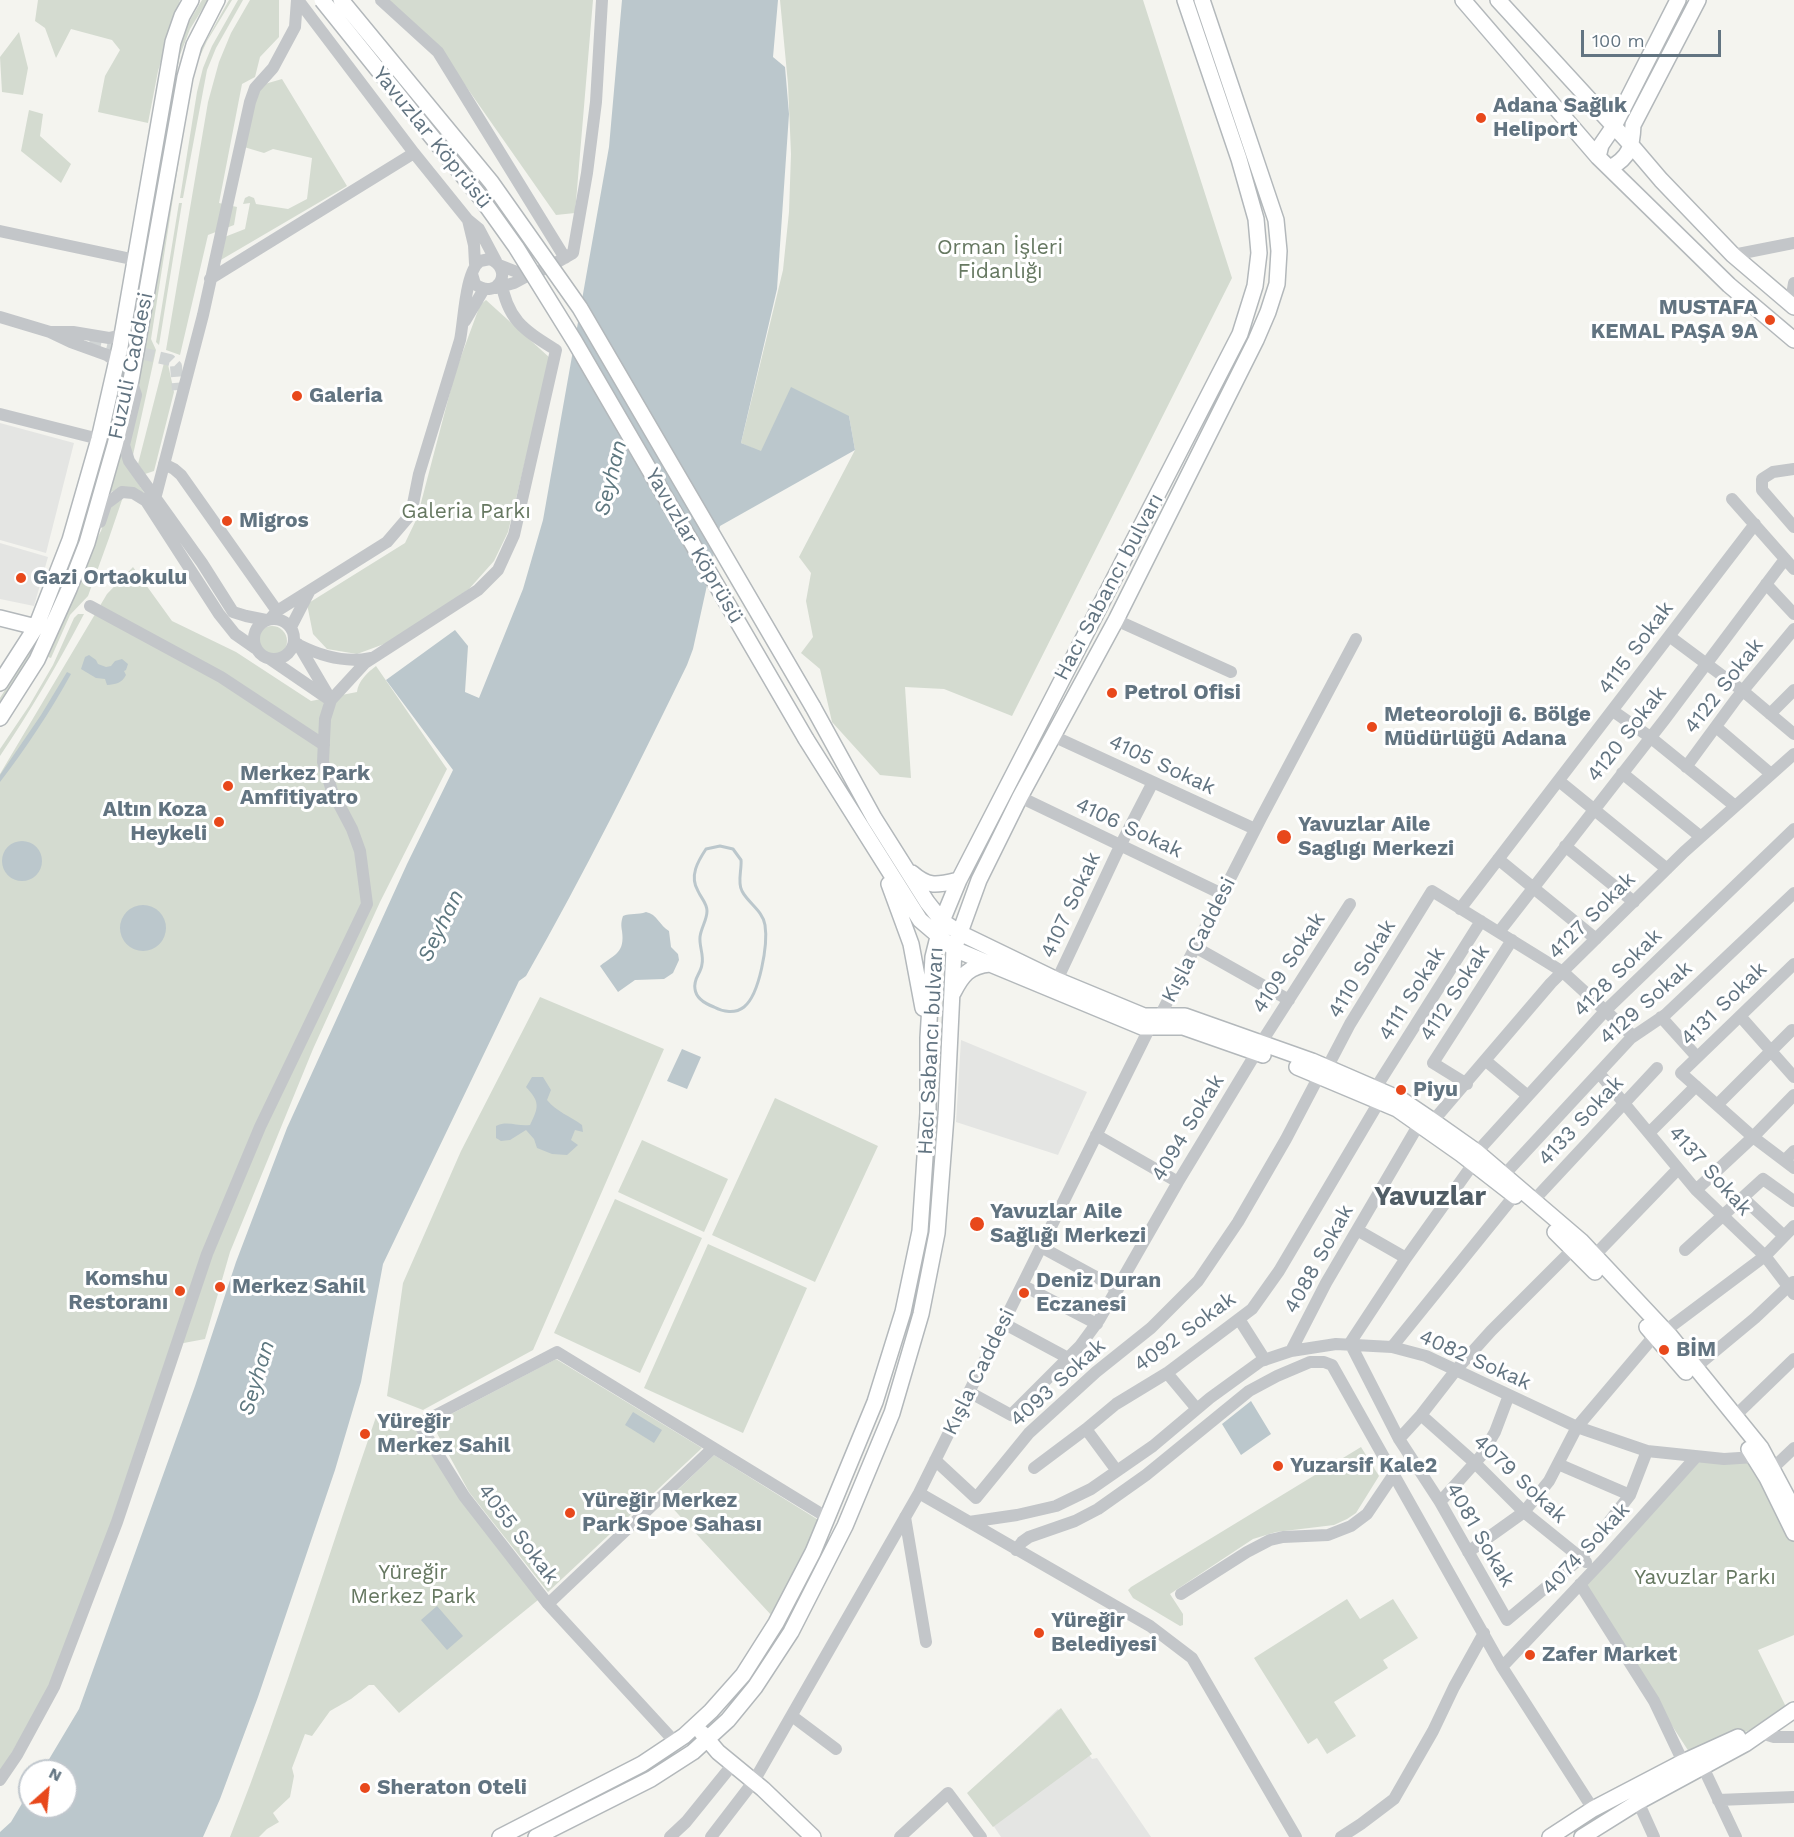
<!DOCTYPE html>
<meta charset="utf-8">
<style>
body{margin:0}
#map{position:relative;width:1794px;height:1837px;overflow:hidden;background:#f4f4ef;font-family:"Work Sans",sans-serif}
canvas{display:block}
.north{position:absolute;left:18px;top:1759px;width:60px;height:60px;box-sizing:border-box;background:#fff;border:2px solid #c0c7cd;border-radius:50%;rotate:27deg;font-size:16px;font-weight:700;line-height:24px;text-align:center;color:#627481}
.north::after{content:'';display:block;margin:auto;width:21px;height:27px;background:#e8481b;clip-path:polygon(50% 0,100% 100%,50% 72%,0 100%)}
.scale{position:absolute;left:1581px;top:30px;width:140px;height:27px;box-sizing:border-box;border:3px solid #627481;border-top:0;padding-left:8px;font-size:18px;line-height:21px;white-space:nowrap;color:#627481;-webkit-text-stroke:4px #fff;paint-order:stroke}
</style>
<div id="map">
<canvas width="1794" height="1837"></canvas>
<div class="north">N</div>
<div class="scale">100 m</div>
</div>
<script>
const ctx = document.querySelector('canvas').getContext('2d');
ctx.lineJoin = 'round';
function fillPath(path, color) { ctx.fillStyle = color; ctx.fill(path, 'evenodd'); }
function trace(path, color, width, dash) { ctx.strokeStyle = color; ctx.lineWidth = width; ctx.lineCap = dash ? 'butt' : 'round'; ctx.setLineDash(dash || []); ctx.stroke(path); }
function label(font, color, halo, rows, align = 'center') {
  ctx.font = font + ' "Work Sans",sans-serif'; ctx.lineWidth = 6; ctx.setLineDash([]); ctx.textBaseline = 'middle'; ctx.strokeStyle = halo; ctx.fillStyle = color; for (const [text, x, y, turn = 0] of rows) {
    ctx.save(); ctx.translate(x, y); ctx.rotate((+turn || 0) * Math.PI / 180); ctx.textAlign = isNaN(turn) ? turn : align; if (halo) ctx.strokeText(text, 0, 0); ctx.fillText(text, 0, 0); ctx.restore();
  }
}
const built = new Path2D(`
 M0,423L74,443L46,553L0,540Z
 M0,543L48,557L34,606L0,599Z
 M961,1040L1087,1092L1058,1155L956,1122Z
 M1058,1709L1092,1759L1097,1758L1151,1837H1001L971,1792Z`);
const green = new Path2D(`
 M38,0H180L158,71L148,123L98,112L105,76L120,50L112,40L71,29L56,58L45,28L35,21Z
 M202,0H208L190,29L180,55L167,122L130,352L98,485L63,587L32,655L0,706V698L28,653L94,484L127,352L164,120L177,54L186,27Z
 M229,0H232L207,41L196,65L188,102L151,339L156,350L133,455L127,445L140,393L138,380L153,302L193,64Z
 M238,0H243L216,48L207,70L183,198H180L197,92L203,68L212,46Z
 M250,0H279V37L260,57L255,77L242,84L219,203L237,207L234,225L208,235L180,355L166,350L208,102L219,62L231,33Z
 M389,0H593L575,213L556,215L437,45Z
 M780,0H1143L1232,278L1012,716L944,689L905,687L911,778L880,775L832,722L820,669L801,653L813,637L806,601L811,573L799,557L855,450L849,416L761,452L741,443L783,270L789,212L791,154L788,84Z
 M19,32L28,68L23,95L2,92L0,57Z
 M282,79L347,186L219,261L222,238L245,229L250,203L243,204L245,198L249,196L254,198L256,204L288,209L307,199L312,158L273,149L264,153L244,147L258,86Z
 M29,110L43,114L40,136L71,164L61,183L21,151Z
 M179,203H182L159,345L156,342Z
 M486,300L550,358L508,532L494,561L469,589L395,640L357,654L327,649L313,634L307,604L405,543L417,518L455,373L480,305Z
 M166,355L174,392L154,471L145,474L138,464Z
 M122,445L125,463L152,505H150C137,485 131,483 109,493Z
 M123,497L109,538L88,596L70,615L51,658L48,657L67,612L93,546L101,531L109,505Z
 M133,567L172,621L236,652L311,701L357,692C358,681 368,672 376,666L447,769L380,902L313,1049L230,1252L205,1339L173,1345L143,1439L50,1687L0,1773V774L107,594Z
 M78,614H84C58,664 31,710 0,756V749L29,706L53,665L74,618Z
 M257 641a15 15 0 1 1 30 0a15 15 0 1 1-30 0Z
 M540,997L664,1049L533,1350L423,1410L387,1396L403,1283L461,1151Z
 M775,1098L878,1146L815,1282L712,1235Z
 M642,1140L728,1179L704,1232L618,1192Z
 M615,1199L702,1238L640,1373L554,1333Z
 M708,1244L807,1288L743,1433L644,1388Z
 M556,1359L702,1448L548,1592L469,1492L432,1424Z
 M377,1414L417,1427L538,1600L399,1713L374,1685H369L351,1699L330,1711L312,1736L305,1734L292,1768L294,1776L290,1797L273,1813L279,1822L267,1829L259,1837H230C285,1698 328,1555 377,1414Z
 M1361,1447L1379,1476L1356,1513L1347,1519L1334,1525L1276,1532L1253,1539L1170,1594L1183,1614V1625L1180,1626L1133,1598L1128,1590L1131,1587Z
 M1753,1454L1794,1534V1635L1758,1650L1788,1711L1693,1758L1580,1584L1696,1457Z
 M714,1455L820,1521L772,1616L666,1501Z
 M1347,1599L1360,1619L1393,1599L1418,1638L1383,1660L1388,1668L1334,1702L1356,1736L1327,1754L1317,1738L1308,1744L1254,1658Z
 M1061,1708L1092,1754L993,1827L967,1793Z`);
const water = new Path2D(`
 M622,0H778L773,57L785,67L789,114L777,289L741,443L761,451L791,387L849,416L855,450L720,526L693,649L687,665C636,770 584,874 526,976L519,981L383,1264L361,1382L335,1470L258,1697L220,1799L203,1837H0V1832L11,1822L30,1790V1807H66V1771H42L79,1709L195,1386L236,1262L287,1128L407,864L453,770L386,680L455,630L468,646L465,692L479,698L523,589L543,520L609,147Z
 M89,655L96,660L98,664L106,667L111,666L115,661L122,659L128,664L126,670L124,671L126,675C121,684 116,684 107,685L105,679L96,678L81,669L85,657Z
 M67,672L71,674C50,712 26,748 0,782V775L41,715Z
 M2 861a20 20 0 1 1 40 0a20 20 0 1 1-40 0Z
 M120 928a23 23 0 1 1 46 0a23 23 0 1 1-46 0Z
 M646,912C657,914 660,926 669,931L671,947L678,954L679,960L673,973L664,979L635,980L618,992L600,966C615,954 625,953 622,931C621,925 621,922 623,916C630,913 638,915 646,912Z
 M682,1049L701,1057L687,1089L667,1081Z
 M532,1077H543L551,1090L547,1100C557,1112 570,1116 582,1125L583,1132L575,1130L571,1140L578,1145L567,1155L552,1154L537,1148L534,1139L526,1130L510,1140L501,1141L496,1138V1126C508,1120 518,1127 530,1125C539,1107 540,1102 526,1087Z
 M1251,1401L1271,1434L1241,1455L1222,1424Z
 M633,1412L662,1430L654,1443L625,1425Z
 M437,1606L463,1636L447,1650L421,1620Z`);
const stream = new Path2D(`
 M720,846L733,849L741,860C742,869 737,883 742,891C748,903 763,911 765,925C768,944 760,994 744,1007C735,1014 723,1012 714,1007C706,1004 696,998 695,989C693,978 701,974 702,964C704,955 699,946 700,937C701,928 707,920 707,911C707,903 701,898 698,891C689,876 698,861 706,849Z`);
const minorTunnel = new Path2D(`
 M72,337L170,360L176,366L178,390`);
const minor = new Path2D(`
 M298,0L414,153L468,220L479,229L496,261
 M381,0L438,52L565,258
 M468,220L474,245L475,264
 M0,231L136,260
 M1733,255L1794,243
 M527,276L547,268L573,253L587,173L596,102L602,0
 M210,279L414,153
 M496,288L514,283L527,276L499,265
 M1794,307L1792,295L1794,283
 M0,317L50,332L71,342L107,355L114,360L116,365
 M465,321L484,289
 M51,332H73L109,338L122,335
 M131,380L136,395L124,445L129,461L202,563L233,612L246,616L266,620
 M0,414L99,439
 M164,464L174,469L181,475L277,611
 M1794,469L1773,472L1762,479V490L1794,527
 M155,499L203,315L250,102L255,88L273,68L295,27L297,0
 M1732,499L1794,569
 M100,522L106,504L122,492L133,493L146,501L219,614L235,634L255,648
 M1766,584L1794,614
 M90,606L221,677L324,745
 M271,618L277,611L387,542L411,514L419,474L460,340C464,321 465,272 480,261L490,259C515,270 497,301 475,284L472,274
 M254 639a20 20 0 1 1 40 0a20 20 0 1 1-40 0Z
 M1116,620L1231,672
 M291,627L309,592
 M1669,636L1743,691L1794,734
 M298,644L331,700
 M299,645C321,656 346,663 370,658
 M270,659L327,698
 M1613,711L1650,737L1735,806
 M1770,714L1794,690
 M1716,727L1771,774
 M1053,736L1255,829
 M1686,767L1736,699L1794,629
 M1622,773L1701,837
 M1559,781L1667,869
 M1020,797L1222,894
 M1565,846L1634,902
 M1498,859L1596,939
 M1460,909L1755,524
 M1499,932L1665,719L1785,559
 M1195,947L1289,1000
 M1794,964L1681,1073L1753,1137L1794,1168
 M1057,980L1120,846L1153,782
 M1740,1016L1794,1077
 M1661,1017L1697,1057
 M1261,1043L1350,904
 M1486,1061L1528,1096
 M1327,1068L1350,1024L1432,891L1563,972L1633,1036
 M1599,1073L1696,1190L1765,1256L1794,1294
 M1467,1084L1433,1063L1512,940
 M1375,1089L1481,921
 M1718,1104L1792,1030
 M1433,1121L1551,983L1684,852L1794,754
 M1650,1132L1696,1086
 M1096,1135L1178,1182
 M1477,1152L1606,1010L1794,829
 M1785,1160L1794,1151
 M1473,1164L1406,1258L1350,1343L1399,1439L1440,1502L1507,1620L1581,1558L1630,1495L1647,1451
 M1504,1175L1631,1038L1665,1015L1794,893
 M1696,1190L1753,1137L1794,1095
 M1743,1198L1784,1236
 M1534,1200L1657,1068
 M1357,1230L1406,1258
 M1041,1247L1118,1289
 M1685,1250L1763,1179L1794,1201
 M1594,1256L1678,1169
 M1022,1285L1097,1324
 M1239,1319L1265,1360
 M1003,1323L1068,1358
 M1665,1331L1765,1256L1794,1226
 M1392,1347L1514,1196
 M1291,1351L1326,1283L1419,1124
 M1696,1367L1755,1318L1793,1282
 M1167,1373L1197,1409
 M969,1392L1011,1415L1080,1346L1099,1320L1178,1182L1256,1053
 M1421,1415L1475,1463L1524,1512L1586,1562
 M1735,1416L1794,1359
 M1086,1429L1117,1471
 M1399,1439L1421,1415L1456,1370L1491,1331L1573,1249
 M935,1460L976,1498L1029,1433L1096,1372L1151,1328L1198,1281L1238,1222L1286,1139L1319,1076
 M1558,1464L1630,1495
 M1034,1468L1086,1429L1116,1404L1167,1373L1252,1309L1279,1271L1379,1102
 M1773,1468L1794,1448
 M919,1493L1150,1626L1192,1658L1296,1837
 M1440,1502L1481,1456L1495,1432L1509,1395
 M905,1517L926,1642
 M969,1522L1017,1515L1056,1506L1091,1489L1153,1446L1210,1398L1261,1361L1291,1351L1336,1344L1392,1347L1426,1356L1577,1427L1647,1451L1724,1459L1755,1457
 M1016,1550L1022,1542L1029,1537L1075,1521L1098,1509L1146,1475L1249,1391L1277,1376L1310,1362H1324L1332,1365L1502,1667L1593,1809
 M1468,1552L1524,1512L1549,1481L1577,1427L1655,1335
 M1580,1584L1654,1701L1683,1762
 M1181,1594L1247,1552L1270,1540L1283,1537L1328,1535L1351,1526L1367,1514L1394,1474
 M548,1604L713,1448
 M1502,1667L1606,1557L1696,1457
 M792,1716L836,1749
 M1761,1733L1774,1737H1794
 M675,1742L548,1604L464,1496L419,1424L557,1352L828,1518
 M1703,1767L1736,1837
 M0,1780L17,1755L54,1687L117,1522L207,1254L260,1127L367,904L360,851L352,829L332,791L323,762L325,719L331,700L365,663L478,590L498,570L514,535L556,350C524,330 507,320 501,280
 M1635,1795L1654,1837
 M1718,1800L1794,1797
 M670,1837L686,1822L733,1764
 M711,1837L754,1781L919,1493L1150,1027L1160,1016L1261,818L1356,639
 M900,1837L948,1793L981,1837
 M1341,1837L1361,1824L1394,1799L1433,1731L1454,1687L1484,1633`);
const major = new Path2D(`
 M1463,0L1598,157L1729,285L1794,340
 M1498,0L1632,146L1661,180L1733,255L1794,307
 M1598,157L1601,145L1614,126L1678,0
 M1610,168C1630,157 1632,147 1633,125L1698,0
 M0,618L36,627
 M0,683L36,627L70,540L99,439L120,347L173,42L182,16L191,0
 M813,707L874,818L927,902L942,921L960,933L1057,980L1144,1016H1185L1312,1061L1402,1100L1433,1121L1477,1152L1581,1241L1671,1337L1761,1448L1794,1510
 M0,718L37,660L69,589L87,543L115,445L131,380L185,77L194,45L217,0
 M806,739L920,920L954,949L1142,1027H1183L1263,1055
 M912,873C929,888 938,885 959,880
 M889,884L911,944L923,1008
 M953,993C962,975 969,966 990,964
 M1297,1067L1397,1109L1461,1154L1515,1196
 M1555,1232L1595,1272
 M1647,1327L1686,1372
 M1749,1449L1767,1478L1794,1533
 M702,1733L718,1752L763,1789L813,1837
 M500,1837L642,1764L684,1736L711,1711L743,1675L776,1623L813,1552L875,1402L903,1312L920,1231L928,1113V1038L933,957L942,921L959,880L1240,334L1255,286L1259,253L1256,219L1239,159L1185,0
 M536,1837L651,1779L693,1752L728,1720L755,1687L791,1632L845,1526L892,1413L921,1314L937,1233L946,1116L954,949L979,880L1020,797L1116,620L1256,340L1268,312L1277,284L1279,251L1276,220L1202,0
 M1550,1837L1593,1809L1683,1762L1738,1737
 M1582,1837L1638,1802L1745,1744L1794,1710`);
const majorBridge = new Path2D(`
 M322,0L481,198L516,247L575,342L806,739
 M341,0L491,182L580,308L813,707`);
const markers = [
 [1481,118,6,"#e8481b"],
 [1770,320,6,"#e8481b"],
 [297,396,6,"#e8481b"],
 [227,521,6,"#e8481b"],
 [21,578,6,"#e8481b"],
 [1112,693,6,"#e8481b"],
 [1372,727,6,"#e8481b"],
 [228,786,6,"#e8481b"],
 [219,822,6,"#e8481b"],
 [1284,837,8,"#e8481b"],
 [1401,1090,6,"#e8481b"],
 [977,1224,8,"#e8481b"],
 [220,1287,6,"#e8481b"],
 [180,1291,6,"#e8481b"],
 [1024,1293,6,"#e8481b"],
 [1664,1350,6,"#e8481b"],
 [365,1434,6,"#e8481b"],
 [1278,1466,6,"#e8481b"],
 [570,1513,6,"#e8481b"],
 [1039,1633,6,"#e8481b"],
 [1530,1655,6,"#e8481b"],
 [365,1788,6,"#e8481b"]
];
const poiNames = [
 ["Adana Sağlık",1493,106],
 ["Heliport",1493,130],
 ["MUSTAFA",1758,308,"right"],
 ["KEMAL PAŞA 9A",1758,332,"right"],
 ["Galeria",309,396],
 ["Migros",239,521],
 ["Gazi Ortaokulu",33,578],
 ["Petrol Ofisi",1124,693],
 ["Meteoroloji 6. Bölge",1384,715],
 ["Müdürlüğü Adana",1384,739],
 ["Merkez Park",240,774],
 ["Amfitiyatro",240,798],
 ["Altın Koza",207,810,"right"],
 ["Heykeli",207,834,"right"],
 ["Yavuzlar Aile",1298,825],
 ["Saglıgı Merkezi",1298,849],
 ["Piyu",1413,1090],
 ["Yavuzlar Aile",990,1212],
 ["Sağlığı Merkezi",990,1236],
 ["Komshu",168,1279,"right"],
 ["Restoranı",168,1303,"right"],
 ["Deniz Duran",1036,1281],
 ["Eczanesi",1036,1305],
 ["Merkez Sahil",232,1287],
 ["BİM",1676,1350],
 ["Yüreğir",377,1422],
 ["Merkez Sahil",377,1446],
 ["Yuzarsif Kale2",1290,1466],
 ["Yüreğir Merkez",582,1501],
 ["Park Spoe Sahası",582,1525],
 ["Yüreğir",1051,1621],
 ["Belediyesi",1051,1645],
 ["Zafer Market",1542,1655],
 ["Sheraton Oteli",377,1788]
];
const streetNames = [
 ["Yavuzlar Köprüsü",432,138,51],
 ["Fuzuli Caddesi",131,366,-78],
 ["Yavuzlar Köprüsü",694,546,60],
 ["Hacı Sabancı bulvarı",1109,587,-62],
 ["4115 Sokak",1636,648,-53],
 ["4122 Sokak",1724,686,-52],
 ["4120 Sokak",1627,734,-52],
 ["4105 Sokak",1162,765,25],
 ["4106 Sokak",1129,828,25],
 ["4107 Sokak",1071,905,-65],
 ["4127 Sokak",1592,916,-45],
 ["Kışla Caddesi",1199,940,-63],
 ["4109 Sokak",1289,963,-57],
 ["4110 Sokak",1362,969,-59],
 ["4128 Sokak",1618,973,-45],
 ["4112 Sokak",1455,993,-57],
 ["4111 Sokak",1412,994,-58],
 ["4129 Sokak",1646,1003,-41],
 ["4131 Sokak",1724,1004,-44],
 ["Hacı Sabancı bulvarı",931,1051,-87],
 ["4133 Sokak",1581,1121,-47],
 ["4094 Sokak",1188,1128,-59],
 ["4137 Sokak",1710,1171,48],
 ["4088 Sokak",1319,1259,-61],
 ["4092 Sokak",1185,1332,-36],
 ["4082 Sokak",1475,1360,24],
 ["Kışla Caddesi",979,1372,-64],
 ["4093 Sokak",1058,1383,-42],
 ["4079 Sokak",1520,1479,43],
 ["4055 Sokak",518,1534,53],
 ["4081 Sokak",1480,1535,60],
 ["4074 Sokak",1586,1549,-47]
];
const parkNames = [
 ["Orman İşleri",1000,248],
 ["Fidanlığı",1000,272],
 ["Galeria Parkı",466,512],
 ["Yüreğir",413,1573],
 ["Merkez Park",413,1597],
 ["Yavuzlar Parkı",1705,1578]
];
const waterNames = [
 ["Seyhan",611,478,-76],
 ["Seyhan",441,926,-64],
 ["Seyhan",257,1378,-73]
];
const districtNames = [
 ["Yavuzlar",1430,1197]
];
fillPath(built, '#e4e5e3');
fillPath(green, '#d4dbd0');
fillPath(water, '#bbc7cc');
trace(stream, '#bbc7cc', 3);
trace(minorTunnel, '#d0d4d4', 12, [12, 6]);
trace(major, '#b3b8bb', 18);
trace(minor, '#c3c6c9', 12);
trace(major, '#fff', 15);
trace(majorBridge, '#b3b8bb', 18, []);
trace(majorBridge, '#fff', 15);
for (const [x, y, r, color] of markers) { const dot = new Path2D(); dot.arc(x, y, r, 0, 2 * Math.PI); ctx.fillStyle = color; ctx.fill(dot); trace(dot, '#fff', 2); }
label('bold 21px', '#627481', '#fff', poiNames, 'left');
label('21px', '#627481', '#fff', streetNames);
label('21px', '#667861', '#fff', parkNames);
label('italic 22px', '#5d777f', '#fff', waterNames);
label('bold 27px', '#505d66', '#fff', districtNames);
</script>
